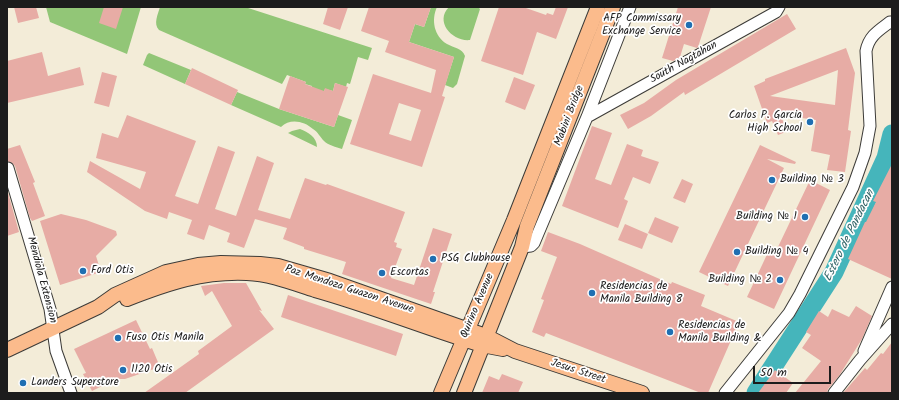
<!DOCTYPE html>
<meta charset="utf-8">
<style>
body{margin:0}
#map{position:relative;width:899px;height:400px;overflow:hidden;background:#f3ecd8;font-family:Kalam,sans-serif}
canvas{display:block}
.frame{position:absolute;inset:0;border:8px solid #1c1c1c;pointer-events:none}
.scale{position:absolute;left:753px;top:366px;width:78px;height:18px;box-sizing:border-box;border:2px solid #1c1c1c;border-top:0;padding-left:5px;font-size:12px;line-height:14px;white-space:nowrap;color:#1c1c1c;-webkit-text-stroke:3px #fff;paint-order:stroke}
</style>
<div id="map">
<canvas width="899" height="400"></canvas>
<div class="frame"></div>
<div class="scale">50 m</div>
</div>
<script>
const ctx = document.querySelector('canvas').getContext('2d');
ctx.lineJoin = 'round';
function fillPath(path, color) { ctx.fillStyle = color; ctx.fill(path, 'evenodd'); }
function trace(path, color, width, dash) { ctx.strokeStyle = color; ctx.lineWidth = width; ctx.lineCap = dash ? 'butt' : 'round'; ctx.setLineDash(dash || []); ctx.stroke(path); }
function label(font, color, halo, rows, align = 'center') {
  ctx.font = font + ' Kalam,sans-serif'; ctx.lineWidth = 3.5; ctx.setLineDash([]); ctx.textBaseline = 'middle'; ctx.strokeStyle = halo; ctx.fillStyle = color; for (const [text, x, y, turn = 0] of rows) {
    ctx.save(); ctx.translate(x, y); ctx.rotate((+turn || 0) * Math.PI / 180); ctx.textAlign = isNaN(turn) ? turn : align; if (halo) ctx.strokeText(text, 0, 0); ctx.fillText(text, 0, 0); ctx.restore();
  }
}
const green = new Path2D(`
 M46,7H141L127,54L50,22Z
 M160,7H245L372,48L368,60L358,57L350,84L347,83L346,87L335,83L333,91L325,89L322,97L310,93L312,86L305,84L306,82L287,75L282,84L159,30C153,24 158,14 160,7Z
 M431,7H437C431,20 434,36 447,44C454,48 462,48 465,56L457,84L453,88L445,85L454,57L409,42L415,24L424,27Z
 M449,7H478L480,9L470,40C453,42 434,22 449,7Z
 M149,53L191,70L185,84L143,65L147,55Z
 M237,92L279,109L334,127L338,115L352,120L342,149C336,147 328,145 324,141C320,137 318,132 313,129C304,121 290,118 281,127L231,105Z
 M300,129C308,132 317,137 317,147L288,133L292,131Z`);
const river = new Path2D(`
 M756,393L834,272L886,158L892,134`);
const building = new Path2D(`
 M14,7H36L39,18L18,23Z
 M104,7H123L116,29L99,23Z
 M328,7H348L340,30L323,24Z
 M369,7H431L424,27L415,24L409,42L454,57L442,96L445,97L422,167L350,144L373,74L431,93L436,70L385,52L389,41L361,31ZM399,103L421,110L411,141L389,134Z
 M499,7H523L546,15L547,13L553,15L556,7H568L556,39L537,32L523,75L481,61Z
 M678,7H711L698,47L697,48L684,44L680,57L673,61L662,58Z
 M787,14L796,29L685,95L684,92L651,116L628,129L620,115L644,103L676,80Z
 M846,48L855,73L848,130L851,131L845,172L827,170L830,155L811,151L816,120L780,115L788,131L778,135L772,121L767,123L754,86L765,81V79ZM838,70L835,105L770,96Z
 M42,52L48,76L80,67L84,85L7,103V61Z
 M192,68L238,90L231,105L185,84Z
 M102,72L117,76L109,107L94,103Z
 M290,76L306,82L305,84L324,91L325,88L333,91L335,83L348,87L334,127L279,109Z
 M514,77L535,85L525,110L505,102Z
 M127,115L196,141L175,196L198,204L218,146L235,152L215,209L236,216L257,156L274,163L258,210L290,219L305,178L326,185L327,184L405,212L394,242L397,243L396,247L402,249L391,278L414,285L433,228L452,234L433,292H435L431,304L342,274L346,262L304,249V247L283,239L287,228L255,219L244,248L227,242L230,233L209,225L204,240L187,234L192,220L169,212L167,219L145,211L87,172L90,161L140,189L146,172L96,158L102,133L118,138Z
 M592,126L612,133L595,179L611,185L627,144L643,150L641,156L659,162L650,184L633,177L624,199L628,201L618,228L562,206Z
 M20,145L35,182L33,183L45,216L32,221L30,218L15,166L12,163L7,161V149Z
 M760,145L796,162L795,164L767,159L784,168L728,286L699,272Z
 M892,164V279L848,259L865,222H866L876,202L873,201Z
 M682,179L693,184L685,203L673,198Z
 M810,180L830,190L774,309L747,297L771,246L777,249Z
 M7,189L19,232L7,236Z
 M61,214L86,220L116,231L117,235L96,256L101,272L60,285L40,221Z
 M655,217L679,227L672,243L648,233Z
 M625,224L648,234L642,249L618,240Z
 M548,232L580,244L671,284L672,282L705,295L701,306L739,322L708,393H701L546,333L544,337L532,332L544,300L541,299L557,257L541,251Z
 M224,283H246L262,311L259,310L274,329L185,393H144L199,354L198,351L232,326L212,291L205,296L201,286Z
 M288,295L403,334L396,356L281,317Z
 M856,306L872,316L862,339L839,376L828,389L827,393H795L821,361L802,348L811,335L806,332L819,311L828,317L832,309L849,317Z
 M136,320L150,349L152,348L160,367L125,379H116L92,391L83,374L86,373L74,349Z
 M892,342V393H843L865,368L867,370L881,353L883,354Z
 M775,370L793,383L786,393H758Z
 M502,374L523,382L518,393H482L489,376L499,380Z`);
const minor = new Path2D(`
 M587,117L776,12L779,7
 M8,168L50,309L56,351L71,393
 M522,247L531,246L534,243L587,117L630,7
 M864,351L892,287
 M725,393L789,313L800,294L853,187L865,153L870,126L866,51C869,36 878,31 890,22H892
 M834,393L860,360L892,324`);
const major = new Path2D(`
 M127,299C168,283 203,271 247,273C271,274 293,283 315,290C372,306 426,328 482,345L503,349
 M7,350L98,307L115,295L166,272L198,265L221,263L260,264L278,266L330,281L486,336L515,351L642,393
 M441,393L514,220L598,7
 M464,393L522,247L527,226L613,7`);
const markers = [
 [689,25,4,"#1f6fb2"],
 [810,122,4,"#1f6fb2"],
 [772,180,4,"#1f6fb2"],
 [805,217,4,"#1f6fb2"],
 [737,252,4,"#1f6fb2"],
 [433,259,4,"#1f6fb2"],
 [83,271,4,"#1f6fb2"],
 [382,273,4,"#1f6fb2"],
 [780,280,4,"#1f6fb2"],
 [592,293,4,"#1f6fb2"],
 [670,332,4,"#1f6fb2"],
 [118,338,4,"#1f6fb2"],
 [123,370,4,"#1f6fb2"],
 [23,383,4,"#1f6fb2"]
];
const poiNames = [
 ["AFP Commissary",681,19,"right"],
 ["Exchange Service",681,32,"right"],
 ["Carlos P. Garcia",802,116,"right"],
 ["High School",802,129,"right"],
 ["Building № 3",780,180],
 ["Building № 1",797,217,"right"],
 ["Building № 4",745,252],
 ["PSG Clubhouse",441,259],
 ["Ford Otis",91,271],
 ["Escortas",390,273],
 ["Building № 2",772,280,"right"],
 ["Residencias de",600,287],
 ["Manila Building 8",600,300],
 ["Residencias de",678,326],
 ["Manila Building &",678,339],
 ["Fuso Otis Manila",126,338],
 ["1120 Otis",131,370],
 ["Landers Superstore",31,383]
];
const streetNames = [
 ["South Nagtahan",684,63,-29],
 ["Mabini Bridge",570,116,-69],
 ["Mendiola Extension",41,280,75],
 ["Paz Mendoza Guazon Avenue",349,290,18],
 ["Quirino Avenue",478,306,-67],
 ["Jesus Street",578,372,18]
];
const waterNames = [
 ["Estero de Pandacan",850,236,-64]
];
fillPath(green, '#92c677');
trace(river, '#45b5bb', 19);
fillPath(building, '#e7aca5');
trace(minor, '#3c3b38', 13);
trace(major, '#3c3b38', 16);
trace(minor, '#fff', 11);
trace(major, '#fbbb8c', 14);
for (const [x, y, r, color] of markers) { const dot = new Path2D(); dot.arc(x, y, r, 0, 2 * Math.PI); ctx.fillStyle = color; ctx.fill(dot); trace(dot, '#fff', 1.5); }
label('11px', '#1c1c1c', '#fff', poiNames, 'left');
label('11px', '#1c1c1c', '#fff', streetNames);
label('italic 12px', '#2e6164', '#fff', waterNames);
</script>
